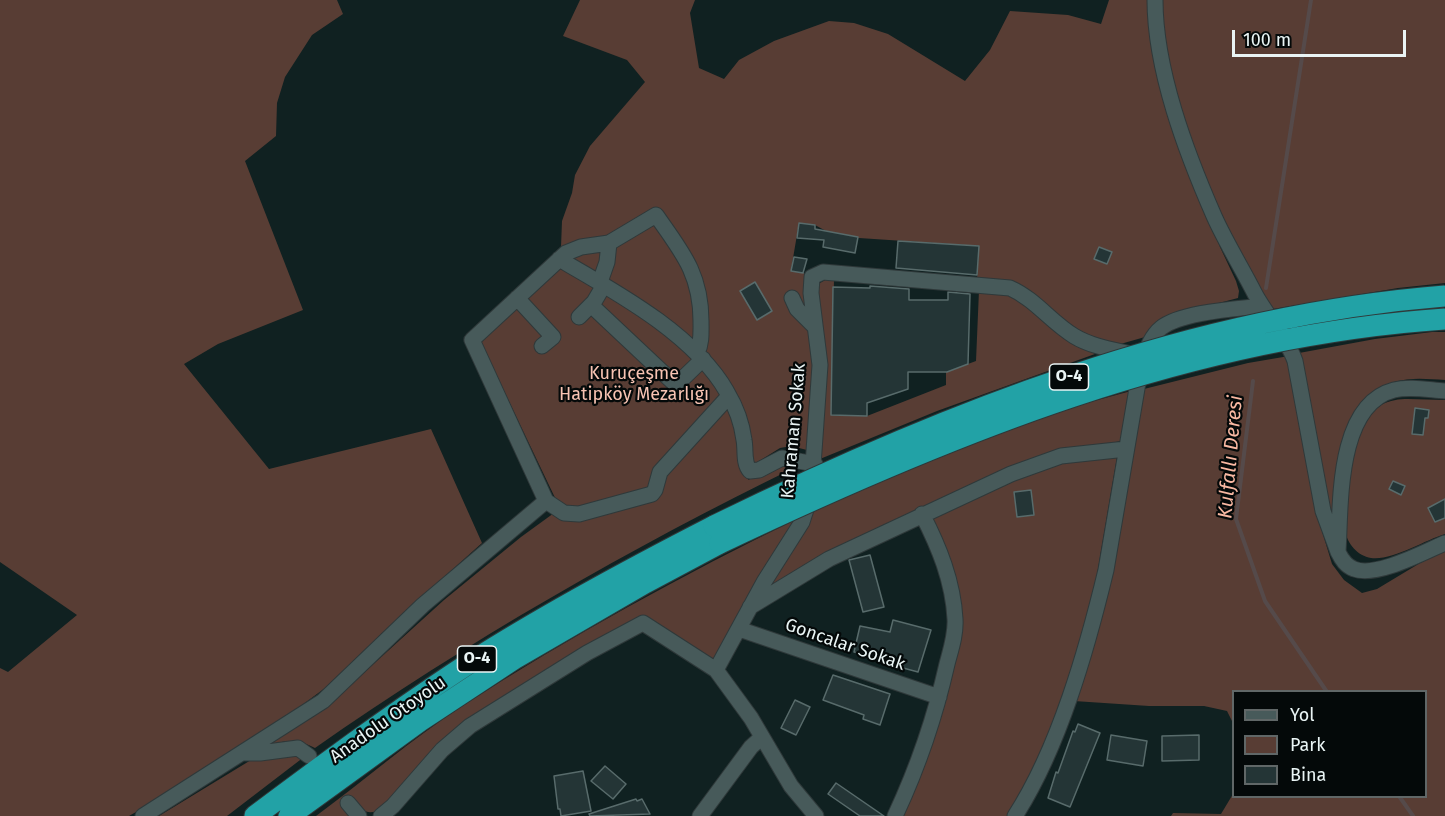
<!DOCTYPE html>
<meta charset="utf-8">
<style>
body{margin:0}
#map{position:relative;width:1445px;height:816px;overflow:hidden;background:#102121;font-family:"Fira Sans",sans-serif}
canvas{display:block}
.legend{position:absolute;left:1232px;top:690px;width:195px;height:108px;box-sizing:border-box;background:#040909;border:2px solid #606767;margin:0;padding:8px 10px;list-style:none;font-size:18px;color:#eaf5f5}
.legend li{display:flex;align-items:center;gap:12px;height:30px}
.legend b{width:30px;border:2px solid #606767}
.scale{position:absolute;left:1232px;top:30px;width:174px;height:27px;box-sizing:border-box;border:3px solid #eaf5f5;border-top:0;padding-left:8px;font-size:18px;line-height:21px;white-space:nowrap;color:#eaf5f5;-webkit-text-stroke:4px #040909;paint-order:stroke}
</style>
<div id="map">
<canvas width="1445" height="816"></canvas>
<ul class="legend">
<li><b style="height:8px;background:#475a5a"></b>Yol</li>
<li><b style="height:16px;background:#583d34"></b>Park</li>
<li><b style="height:16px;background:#243536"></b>Bina</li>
</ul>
<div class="scale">100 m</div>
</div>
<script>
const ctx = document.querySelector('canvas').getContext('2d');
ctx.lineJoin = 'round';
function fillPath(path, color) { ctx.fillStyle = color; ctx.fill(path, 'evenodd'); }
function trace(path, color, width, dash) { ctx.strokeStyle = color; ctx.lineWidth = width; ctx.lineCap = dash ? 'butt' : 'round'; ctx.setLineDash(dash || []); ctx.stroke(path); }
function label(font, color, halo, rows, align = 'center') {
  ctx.font = font + ' "Fira Sans",sans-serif'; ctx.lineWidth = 4.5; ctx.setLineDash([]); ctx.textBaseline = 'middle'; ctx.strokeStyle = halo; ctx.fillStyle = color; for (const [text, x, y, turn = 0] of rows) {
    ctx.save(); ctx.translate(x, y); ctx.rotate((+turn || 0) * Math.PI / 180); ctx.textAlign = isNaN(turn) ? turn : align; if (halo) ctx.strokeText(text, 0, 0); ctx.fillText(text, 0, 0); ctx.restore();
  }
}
const green = new Path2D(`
 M0,0H337L343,14L312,35L285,77L277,103L276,136L245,161L303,310L218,344L184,364L269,469L431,429L482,543L396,620L325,688L286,717L205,772L129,816H0V668L8,672L77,615L0,562Z
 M580,0H695L690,13L699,68L724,79L739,60L774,41L829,21L854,23L888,34L965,81L990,50L1010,11L1068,15L1101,24L1109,0H1148L1186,160L1220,247L1236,281L1239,291L1238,298L1204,307L1145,337L1117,345L1073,331L1020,287L977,280L979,246L859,238L826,231L815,225L799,223L791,270L804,273L813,334L811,451L791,446L780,448L756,463L748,480L783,464L798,466C630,548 468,641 315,748C295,738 286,741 265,745L325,708L444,600L521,537L554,513L558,504L480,341L561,247L562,221L572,193L575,175L590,146L645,82L627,60L563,36Z
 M1162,0H1445V283L1398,288L1273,309L1252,284L1239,261L1188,134L1166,53Z
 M827,279H834L831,415L867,416L946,385V372L976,361L979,290L1007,293L1020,299L1071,340L1095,354L937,411L820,459L816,289L820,283Z
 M1432,332H1445V380C1428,379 1411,377 1394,382C1344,398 1334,462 1334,508L1332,513L1328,512L1299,353L1375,339Z
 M1289,356L1315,508L1332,564L1344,580L1362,593L1377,589L1445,548V816H1171L1173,813L1221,814L1233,794L1234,796H1426V692H1234L1233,723L1227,711L1204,706H1149L1074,701L1144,389L1248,363Z
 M1131,391L1122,441L1056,452L765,589L813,510L946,453L1079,405Z
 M1408,399L1445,400V534C1425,540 1392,561 1371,558C1358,556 1347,544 1345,530C1344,523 1346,514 1347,507C1349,478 1355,422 1381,405C1390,400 1399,399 1408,399Z
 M1117,457L1093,598L1073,667L1046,743L1021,796L1009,816H900L957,647L929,518C967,500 1007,477 1048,467C1071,461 1094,458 1117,457Z
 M799,518L714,659L640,618L479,713L384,808C368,816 365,812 351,802L352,816H316C365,780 410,740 461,707C570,636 683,575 799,518Z
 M289,753L304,757L227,816H159L251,760Z`);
const stream = new Path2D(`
 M1266,288L1311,0
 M1253,381L1236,519L1265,601L1327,692
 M1399,796L1413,816`);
const building = new Path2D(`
 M799,223L815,225V229L858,237L855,253L823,247L824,240L797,238Z
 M898,241L979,246L977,275L896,268Z
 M1099,247L1112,252L1107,264L1094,259Z
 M794,257L807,259L803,273L791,271Z
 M755,282L772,311L757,320L740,291Z
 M870,286L909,289V300H948V292L970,294L968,364L947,372H908V389L867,403V416L831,415L833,287L870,288Z
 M1415,408L1429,410L1428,418H1425L1423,435L1412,434Z
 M1393,481L1405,486L1401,495L1389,489Z
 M1031,490L1034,515L1017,517L1014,492Z
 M1445,499V518L1435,522L1428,508Z
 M870,555L884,607L863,612L849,560Z
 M893,620L931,630L918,672L881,662L882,659L854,652L860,626L890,632Z
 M833,675L890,694L880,725L863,719L864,715L823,700Z
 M795,700L810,707L796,735L781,728Z
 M1078,724L1100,733L1070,807L1048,798L1056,772L1058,773L1073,731L1075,732Z
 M1111,735L1147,741L1143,766L1107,760Z
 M1199,735V760L1162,761V736Z
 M605,766L626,784L613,799L591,781Z
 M583,771L591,811L561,816L560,809H558L554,776Z
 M836,783L884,816H860L828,794Z
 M636,799L637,801L642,799L650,814L590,816L589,814Z`);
const minor = new Path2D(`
 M1155,0C1155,70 1186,152 1214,216C1226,243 1242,268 1255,294C1267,316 1286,336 1295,361L1323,511L1338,552
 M559,259C616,292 694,334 727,392C736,407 742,424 744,440C746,450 743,463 750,471L759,470L782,458L815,464
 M600,282L607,262L609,243
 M517,298L553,337L542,346
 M792,298L797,309L815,327
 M591,305L676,385L703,359
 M579,317L594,302L604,285
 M697,353C702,343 701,332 701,321C701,274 682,252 656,215L609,243L581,247L566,253L472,340L546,501L564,513L579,514L652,494L655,490L660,472L729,396
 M1445,391C1429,390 1410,386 1394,390C1336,405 1341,506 1338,552C1342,560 1346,566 1354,569C1376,578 1424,552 1445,543
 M750,607L829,559L1011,474L1061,456L1126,449
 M739,629L939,697
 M244,753H260L298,748L309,756
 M348,803L359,816
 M143,816L323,701L423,605L546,501
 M381,816L393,806L442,750L470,726L587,653L643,623L716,670
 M700,816L751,747L762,737
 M816,816L791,786L751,718L716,670L764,582L802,522L811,494L820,365L811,293L812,277L823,272L1010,288C1035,299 1051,322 1074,336C1092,347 1115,350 1136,355
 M895,816C918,767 935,717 947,664C951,649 956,634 955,619C953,581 939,547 922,514
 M1015,816C1059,748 1087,649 1106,570L1141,365C1146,352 1150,337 1161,328C1181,312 1236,309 1262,306`);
const highway = new Path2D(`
 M255,816C326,763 397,710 471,662C548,613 632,568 714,526
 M289,816L420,721L514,659L645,583L720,543`);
const highwayBridge = new Path2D(`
 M714,526C943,414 1189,316 1445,296
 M720,543C949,434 1189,336 1445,319`);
const shields = [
 [1069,377,39],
 [477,659,39]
];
const shieldNames = [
 ["O-4",1069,377],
 ["O-4",477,659]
];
const parkNames = [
 ["Kuruçeşme",634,374],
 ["Hatipköy Mezarlığı",634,395]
];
const streetNames = [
 ["Kahraman Sokak",794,431,-85],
 ["Goncalar Sokak",845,645,19],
 ["Anadolu Otoyolu",388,720,-35]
];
const waterNames = [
 ["Kulfallı Deresi",1231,457,-85]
];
fillPath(green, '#583d34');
trace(stream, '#554a4a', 4);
fillPath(building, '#243536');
trace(building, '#586b6b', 1.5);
trace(minor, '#2f393a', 17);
trace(highway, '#2f393a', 23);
trace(minor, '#475a5a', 15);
trace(highway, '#22a2a6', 21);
trace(highwayBridge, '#2f393a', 23, []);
trace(highwayBridge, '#22a2a6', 21);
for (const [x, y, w] of shields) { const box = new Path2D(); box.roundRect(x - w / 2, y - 13, w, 26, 4.5); ctx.fillStyle = '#040909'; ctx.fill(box); trace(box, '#eaf5f5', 1.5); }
label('bold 16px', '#eaf5f5', null, shieldNames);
label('18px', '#f7c3b2', '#040909', parkNames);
label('18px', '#eaf5f5', '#040909', streetNames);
label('italic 20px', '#f8b8a2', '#040909', waterNames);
</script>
